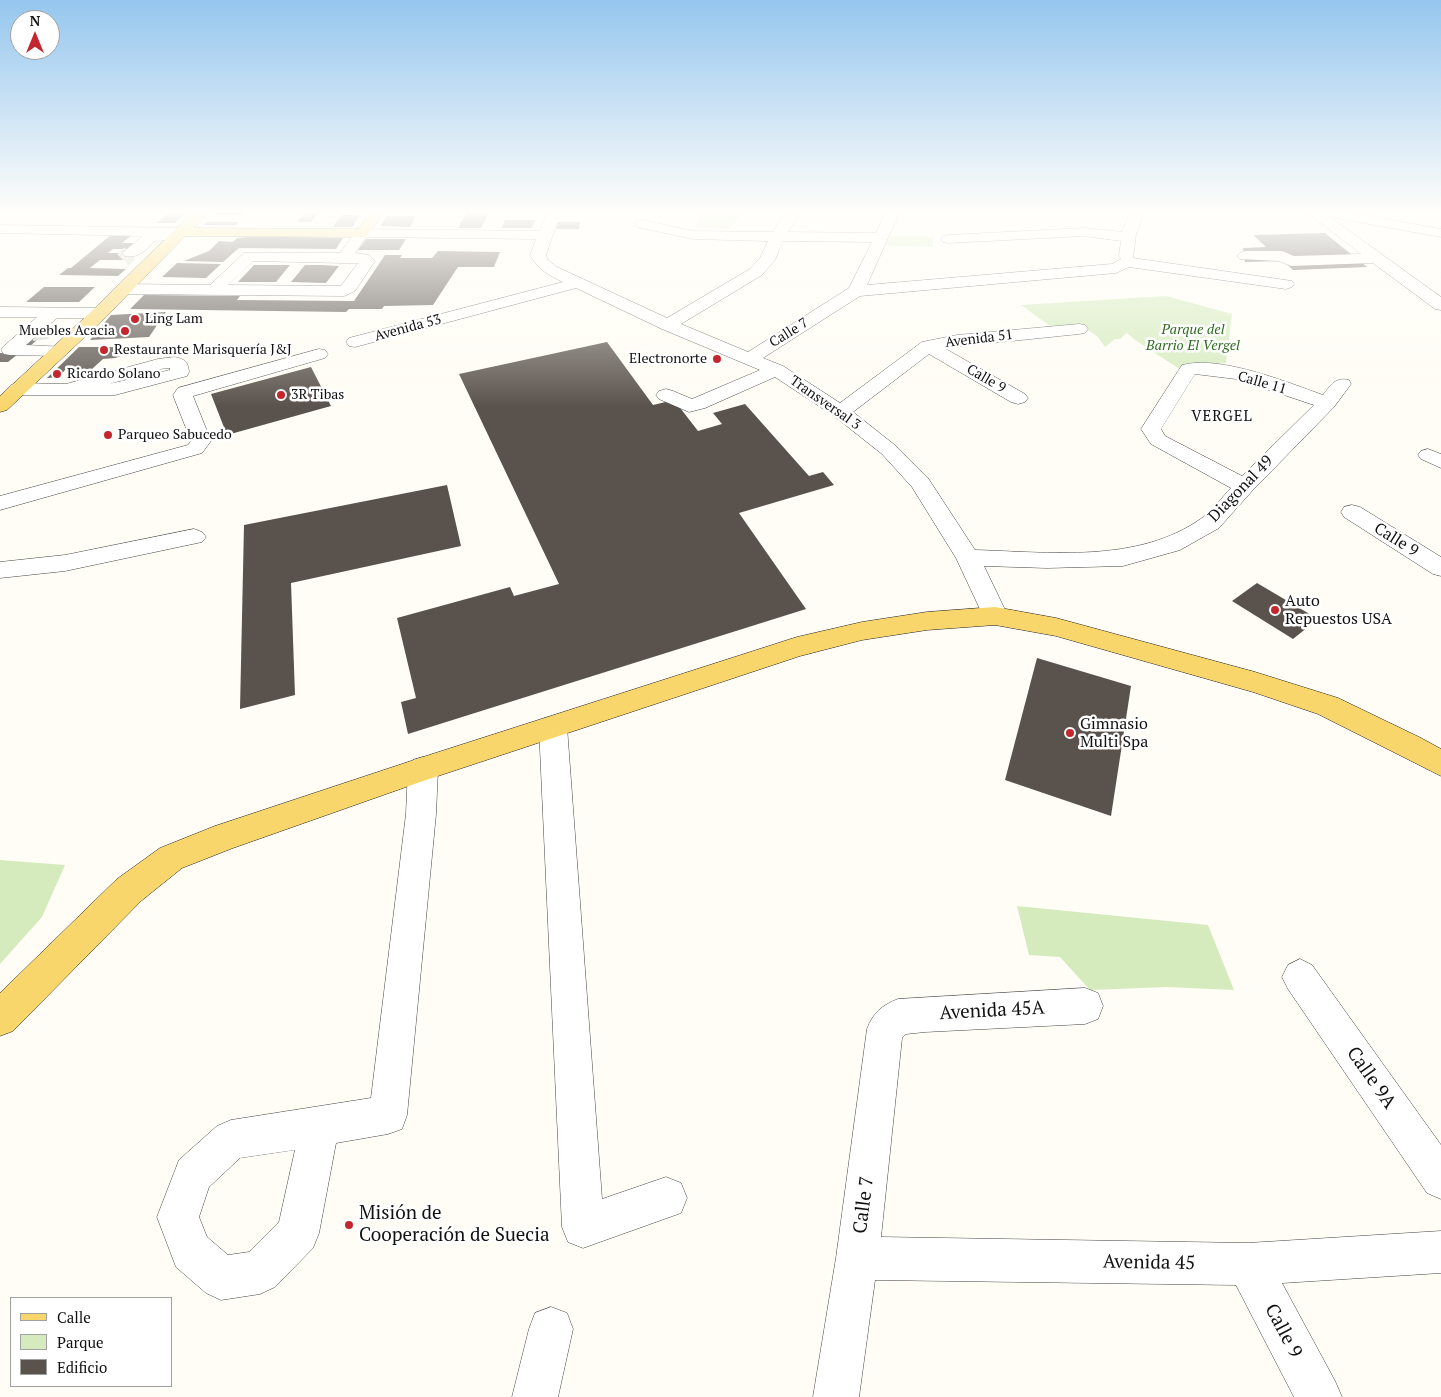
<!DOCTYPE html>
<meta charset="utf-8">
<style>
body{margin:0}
#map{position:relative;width:1441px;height:1397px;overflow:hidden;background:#fffdf5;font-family:"PT Serif",serif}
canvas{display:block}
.legend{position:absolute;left:10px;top:1297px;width:162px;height:90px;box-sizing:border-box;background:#fff;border:1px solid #a0a0a0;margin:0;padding:6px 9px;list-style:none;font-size:15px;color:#111}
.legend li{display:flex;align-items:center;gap:10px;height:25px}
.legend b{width:25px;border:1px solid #a0a0a0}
.north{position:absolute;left:10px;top:10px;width:50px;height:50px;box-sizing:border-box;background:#fff;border:1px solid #a0a0a0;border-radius:50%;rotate:0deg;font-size:14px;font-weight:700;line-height:20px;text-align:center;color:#111}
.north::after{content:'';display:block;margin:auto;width:18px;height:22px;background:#c4262e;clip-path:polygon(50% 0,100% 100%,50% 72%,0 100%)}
</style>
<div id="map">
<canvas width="1441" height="1397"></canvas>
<ul class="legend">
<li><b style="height:6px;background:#f9d66b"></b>Calle</li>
<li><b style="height:14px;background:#d5ebbd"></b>Parque</li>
<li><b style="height:14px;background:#5a524d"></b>Edificio</li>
</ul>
<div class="north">N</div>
</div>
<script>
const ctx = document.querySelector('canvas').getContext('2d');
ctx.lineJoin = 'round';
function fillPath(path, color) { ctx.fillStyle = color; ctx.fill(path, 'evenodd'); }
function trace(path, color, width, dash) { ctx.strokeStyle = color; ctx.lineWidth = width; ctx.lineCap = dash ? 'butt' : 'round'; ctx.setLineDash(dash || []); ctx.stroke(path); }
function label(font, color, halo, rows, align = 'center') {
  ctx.font = font + ' "PT Serif",serif'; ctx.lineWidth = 5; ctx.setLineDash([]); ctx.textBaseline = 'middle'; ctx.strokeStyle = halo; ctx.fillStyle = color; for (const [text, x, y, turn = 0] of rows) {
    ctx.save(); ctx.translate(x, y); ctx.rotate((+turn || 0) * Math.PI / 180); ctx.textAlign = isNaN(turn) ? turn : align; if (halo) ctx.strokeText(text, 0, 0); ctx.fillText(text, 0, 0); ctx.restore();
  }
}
const green = new Path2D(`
 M705,211H744L729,229L695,227Z
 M890,236L933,237V247L886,246Z
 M1166,296L1232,314L1226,363L1178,368L1135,340L1127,333L1120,339H1115L1105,347L1097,336L1083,327L1073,325L1050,326L1021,305Z
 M0,860L65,865L42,917L0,964Z
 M1017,906L1208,925L1234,990L1167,987L1090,990L1060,957L1029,955Z`);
const building = new Path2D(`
 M170,211H188L175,223H157Z
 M219,211H245L241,215H215Z
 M307,211H320L311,222H297Z
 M467,211H490L481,228H458Z
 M341,215H360L352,227H333Z
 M387,216H416L410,227L380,226Z
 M505,220H535L532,228H502Z
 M207,222H239L235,225H203Z
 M558,222H580L579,229H556Z
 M1325,233L1367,267L1293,270L1283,261L1245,262L1243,248L1266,247L1253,235Z
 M112,234L132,235L122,243H139L132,249H113L108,253H136L128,260H100L90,268L126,269L118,276L59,275L68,268H71Z
 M249,237H285L343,238L336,249L239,248L223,262L184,261L209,251L219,241L233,242L237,238Z
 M366,239H406L399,250H358Z
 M438,251L500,252L494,267H458L433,305L384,306L382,309H349L346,312L130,309L144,295L240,296L237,300L354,301L385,255H402L400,258H432Z
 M177,263L221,264L206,278L162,277Z
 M254,265H290L276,282H238Z
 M305,265H322L339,266L326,283L291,282Z
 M44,287H95L79,302H26Z
 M166,312L149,337L90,340L111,315Z
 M39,327H52L30,346H17Z
 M607,342L653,405L674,400L698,431L722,424L713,413L745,404L809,476L823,472L834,485L739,513L806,609L408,734L401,702L416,698L397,618L510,587L514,596L559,584L459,374Z
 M79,347H135L130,353L115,358L103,359L92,369L65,370L59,377L47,378Z
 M0,353L18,354L8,362H0Z
 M311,367L331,406L227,435L211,394Z
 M447,485L461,546L291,583L295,695L240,709L244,525Z
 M1257,583L1318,619L1293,639L1232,601Z
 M1037,658L1131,686L1111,816L1005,780Z`);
const minorTunnel = new Path2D(`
 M123,260L130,253
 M32,333L48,331`);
const minor = new Path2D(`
 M547,211H561L546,255L548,260L557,267L667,318L750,269L760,258L768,241L693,239L637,227L635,224L637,221L642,220L693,231L773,232L787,211H801L788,232L876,233L886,211H900L867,285L1112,264L1121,259L1119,256L1121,241L1085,236L948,243L943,242L941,239L943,236L948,235L1085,228L1122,232L1131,211H1145L1136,234L1133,258L1292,281L1294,284L1292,287L1286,289L1129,267L1116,273L860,296L763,358L783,366L840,403L922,342L957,335L1079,324L1085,325L1088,329L1085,333L1079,334L944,348L1025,394L1028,398L1025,402L1018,404L1011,402L929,354L853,412L896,446L928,478L975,550C1049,552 1138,564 1202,518C1213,511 1222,497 1231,488L1151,444L1141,429L1182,365C1221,355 1286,382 1323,395C1331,385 1335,377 1349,380L1351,384L1334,407L1252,491L1219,528L1180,550L1123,566L1047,568L984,566L1008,616L1004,622L995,625L986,622L956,558L912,487L882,454L834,416L775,377L705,408L689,412L659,399L656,395L659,391L666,389L673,391L692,399L760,370L662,329L576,288L355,347L349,346L346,342L349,338L563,282C549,275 538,270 530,255L536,239L366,237L355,253L369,255L375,261L355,291L344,296L125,294L119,292L117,289L119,286L125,284L210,285L244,253H340L357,230L362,229L540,231ZM783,241L872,242L849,288L748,352L681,324L762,275L775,260ZM253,261L344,263H358L341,286L228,285ZM1195,374L1236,379L1314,405L1242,476L1165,436L1161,429Z
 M1305,211H1342L1441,229V237L1330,217L1441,297V310L1435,309L1373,263L1291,266L1279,261L1240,259L1237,256L1240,253L1245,251H1282L1294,256L1361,254Z
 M0,225L181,228L186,229L188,232L186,235L173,236L171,240L154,241C147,250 137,259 125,256L122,253L143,236L0,233Z
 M0,307L100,308L106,309L108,313L106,317L100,318H57L26,345L66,347L69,351L66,355L60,356L10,355L4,354L1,350L4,346L37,317H0Z
 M319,349L325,350L328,354L325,358L193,396L211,441L202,453L0,510V496L188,445L191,441L173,395L178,388Z
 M175,357C185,359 188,362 189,372L187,376L115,395H18L11,393L8,389L11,385L18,383L66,384L158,359ZM165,368H170V370L109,384Z
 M1428,449L1441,454V468L1421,459L1418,455L1421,451Z
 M1352,505L1360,507L1441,557V576L1433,574L1344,517L1341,512L1344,507Z
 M194,529L202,532L206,537L202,542L65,571L0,578V562L65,555Z
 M553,716L563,719L567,727L602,1199L666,1177L681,1183L687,1198L681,1213L583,1248L568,1242L562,1227L539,727L543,719Z
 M423,757L433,760L438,769L436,814L407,1115L402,1129L388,1134L336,1143L319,1233L313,1248L275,1287L260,1294L221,1300L206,1293L176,1267L157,1217L179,1160L217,1126L231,1120L371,1098L406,814L408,769L413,760ZM295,1150L279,1222L249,1252L228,1255L207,1237L199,1217L209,1187L240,1158Z
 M1300,959L1312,965L1441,1145V1199L1427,1193L1288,989L1282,977L1288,965Z
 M1085,988L1098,993L1103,1006L1098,1019L1085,1024L925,1032L906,1034L902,1038L881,1237L1248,1243L1441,1231V1273L1282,1283L1335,1381L1342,1397H1294L1236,1285L875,1280L859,1397H813L836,1258L867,1029C873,1013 882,1005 898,999Z
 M551,1307L567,1313L573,1329L558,1397H512L529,1329L535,1313Z`);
const major = new Path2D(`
 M194,211H209L194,228L358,229L371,211H385L367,236L362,237L185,236L106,317L7,410L0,412V396L94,309Z
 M995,607L1056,618L1255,672L1338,698L1421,738L1441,749V776L1318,714L1253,692L1056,636L995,625L927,630L862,640L800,656L423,781L233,848L182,868L141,901L13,1031L0,1036V993L117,879L160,848L215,826L423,757L797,637L862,622L927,612Z`);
const markers = [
 [135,319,5,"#c4262e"],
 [125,331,5,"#c4262e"],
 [104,350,5,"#c4262e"],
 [717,359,5,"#c4262e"],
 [57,374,5,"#c4262e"],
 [281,395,5,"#c4262e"],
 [108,435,5,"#c4262e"],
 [1275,610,5,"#c4262e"],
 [1070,733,5,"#c4262e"],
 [349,1225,5,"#c4262e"]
];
const farPoinames = [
 ["Ling Lam",145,319],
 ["Muebles Acacia",115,331,"right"],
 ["Restaurante Marisquería J&J",114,350],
 ["Electronorte",707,359,"right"],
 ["Ricardo Solano",67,374],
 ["3R Tibas",291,395],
 ["Parqueo Sabucedo",118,435]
];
const farStreetnames = [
 ["Avenida 53",408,328,-15],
 ["Calle 7",789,333,-32],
 ["Avenida 51",979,339,-7],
 ["Calle 9",986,379,30],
 ["Calle 11",1262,383,16],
 ["Transversal 3",825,403,35]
];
const farParknames = [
 ["Parque del",1193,330],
 ["Barrio El Vergel",1193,346]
];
const farNeighbourhoodnames = [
 ["VERGEL",1222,417]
];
const streetNames = [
 ["Diagonal 49",1241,489,-46],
 ["Calle 9",1396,540,32]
];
const poiNames = [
 ["Auto",1285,601],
 ["Repuestos USA",1285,619],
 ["Gimnasio",1080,724],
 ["Multi Spa",1080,742]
];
const nearStreetnames = [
 ["Avenida 45A",992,1011,-3],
 ["Calle 9A",1371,1078,55],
 ["Calle 7",864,1205,-83],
 ["Avenida 45",1149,1263,1],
 ["Calle 9",1283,1331,62]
];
const nearPoinames = [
 ["Misión de",359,1214],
 ["Cooperación de Suecia",359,1236]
];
fillPath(green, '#d5ebbd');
fillPath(building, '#5a524d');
trace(minorTunnel, '#dbdad3', 16, [16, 8]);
trace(minor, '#444', 1);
trace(major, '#222', 1);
fillPath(minor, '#fff');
fillPath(major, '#f9d66b');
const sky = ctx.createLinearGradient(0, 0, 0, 407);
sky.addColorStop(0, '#95c6ee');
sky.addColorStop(0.52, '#fffefa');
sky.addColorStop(1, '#fffefa00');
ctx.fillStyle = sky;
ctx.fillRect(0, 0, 1441, 407);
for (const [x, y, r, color] of markers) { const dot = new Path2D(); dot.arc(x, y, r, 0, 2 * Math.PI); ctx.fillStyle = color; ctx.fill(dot); trace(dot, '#fff', 2); }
label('14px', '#111', '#fff', farPoinames, 'left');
label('14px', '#111', '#fff', farStreetnames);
label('italic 14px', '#2f6b1f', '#fff', farParknames);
ctx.letterSpacing = '1px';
label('15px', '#111', '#fff', farNeighbourhoodnames);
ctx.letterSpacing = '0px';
label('16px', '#111', '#fff', streetNames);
label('16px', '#111', '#fff', poiNames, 'left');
label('19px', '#111', '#fff', nearStreetnames);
label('19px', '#111', '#fff', nearPoinames, 'left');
</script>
